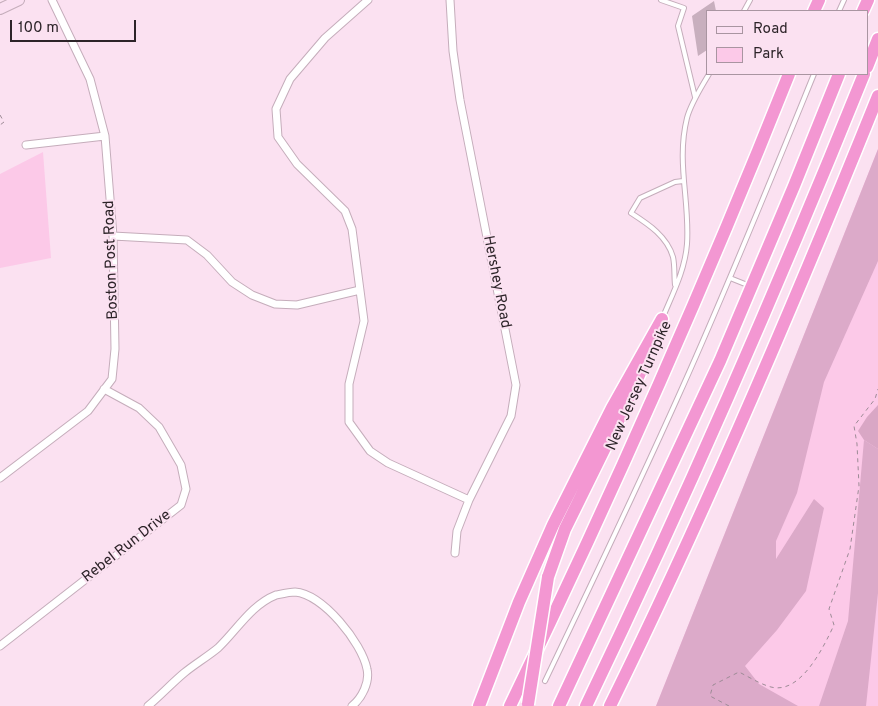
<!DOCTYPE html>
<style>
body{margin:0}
#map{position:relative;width:878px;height:706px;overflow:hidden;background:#fbe1f1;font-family:Overpass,sans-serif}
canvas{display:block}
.legend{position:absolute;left:706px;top:10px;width:162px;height:65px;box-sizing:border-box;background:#fbe1f1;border:1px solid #a995a1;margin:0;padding:6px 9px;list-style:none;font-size:15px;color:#2d2429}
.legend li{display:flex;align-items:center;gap:10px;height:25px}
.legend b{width:25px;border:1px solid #a995a1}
.scale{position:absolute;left:10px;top:20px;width:126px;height:22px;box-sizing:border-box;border:2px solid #2d2429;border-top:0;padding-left:6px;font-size:15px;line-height:18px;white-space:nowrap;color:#2d2429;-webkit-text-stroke:4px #fbe1f1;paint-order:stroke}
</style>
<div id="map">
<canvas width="878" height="706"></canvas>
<ul class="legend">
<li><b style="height:6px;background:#fbe0f2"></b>Road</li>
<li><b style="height:14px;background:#fcc9e8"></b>Park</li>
</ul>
<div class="scale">100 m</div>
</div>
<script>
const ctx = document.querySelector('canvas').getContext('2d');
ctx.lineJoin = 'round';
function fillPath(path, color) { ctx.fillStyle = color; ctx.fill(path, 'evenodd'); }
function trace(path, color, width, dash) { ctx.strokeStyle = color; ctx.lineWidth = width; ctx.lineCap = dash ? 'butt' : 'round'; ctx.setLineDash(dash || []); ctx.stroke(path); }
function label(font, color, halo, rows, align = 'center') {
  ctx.font = font + ' Overpass,sans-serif'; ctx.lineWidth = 4; ctx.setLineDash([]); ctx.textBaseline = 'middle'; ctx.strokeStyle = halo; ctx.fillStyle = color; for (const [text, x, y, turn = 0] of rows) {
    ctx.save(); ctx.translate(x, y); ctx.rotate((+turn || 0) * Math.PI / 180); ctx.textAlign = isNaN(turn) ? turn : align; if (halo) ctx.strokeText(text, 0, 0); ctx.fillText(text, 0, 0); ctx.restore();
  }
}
const green = new Path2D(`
 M878,149V706H656Z
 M43,152L51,258L0,268V174Z`);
const forest = new Path2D(`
 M878,149V261L824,382L797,493L776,541V559L814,499L824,508L806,591L777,630L745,666L759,684L798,706H656Z
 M864,440L878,449V593L866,706H819L848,621Z`);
const water = new Path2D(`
 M878,405V449L864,440L858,431L867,417Z`);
const building = new Path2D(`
 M714,1L716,11H707V50L698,56L692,16Z`);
const path = new Path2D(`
 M0,115L4,122L0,125
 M729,706L710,696L713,685L739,672C749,677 760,684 771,687C801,695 824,646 834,625L829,609L850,549L859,486L857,444L854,426L875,399L878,389`);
const lane = new Path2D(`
 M661,0L684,8L678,26L695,97
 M744,11L750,0
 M839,11L844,0
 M730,278L750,286
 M675,285C674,276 675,266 673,257C667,236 648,224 631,213L640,198L675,182L683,181
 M663,317C673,293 685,270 687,244C690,201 676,162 687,118C691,103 701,88 709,74
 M545,681C590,587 635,493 678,397C726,291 770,182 814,74`);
const street = new Path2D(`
 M368,0L325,38L290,79L276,109L278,137L297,164L345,211L352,229L364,321L349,384V422L370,451L388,463L469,500
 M450,0L453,51L460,100L516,385L511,416L469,500L457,531L455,553
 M26,145L105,136
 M113,236L187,240L207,255L232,282L252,295L275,304L297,305L360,290
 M0,478L88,411L112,379L115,349L113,236L105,136L90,79L52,0
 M0,646L181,505L186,489L181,465L159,427L139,408L104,389
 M148,706C161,695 172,683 184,673C195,664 207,657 218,648C237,630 251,605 276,595C281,594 290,592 295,592C323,594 362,643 367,669C370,682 362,698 352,706`);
const secondary = new Path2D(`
 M0,9L19,0`);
const highway = new Path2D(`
 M814,11L819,0
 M863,11L868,0
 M867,67L878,39
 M548,577L565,529L624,409L643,366
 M479,706L519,602L553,525L612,408L662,319
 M510,706C610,499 704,288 789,74
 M559,706L720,361L794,186L839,74
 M586,706C686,498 778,287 864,74
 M610,706C708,507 795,302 878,96`);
const highwayBridge = new Path2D(`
 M528,704L548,577`);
const streetNames = [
 ["Boston Post Road",112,260,-92],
 ["Hershey Road",496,282,79],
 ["New Jersey Turnpike",640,386,-66],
 ["Rebel Run Drive",127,547,-38]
];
fillPath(green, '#fcc9e8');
fillPath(forest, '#dcaac9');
fillPath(water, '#d9a7c5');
fillPath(building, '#c8afbe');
trace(lane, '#c5adbb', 6);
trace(street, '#c5adbb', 9);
trace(secondary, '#c5adbb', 12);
trace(highway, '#fff', 15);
trace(path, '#9d8b96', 1, [4, 4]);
trace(lane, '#fff', 4);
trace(street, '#fff', 7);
trace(secondary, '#fbe0f2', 10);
trace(highway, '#f397d2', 12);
trace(highwayBridge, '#fff', 15, []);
trace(highwayBridge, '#f397d2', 12);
label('15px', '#2d2429', '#fbe1f1', streetNames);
</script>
